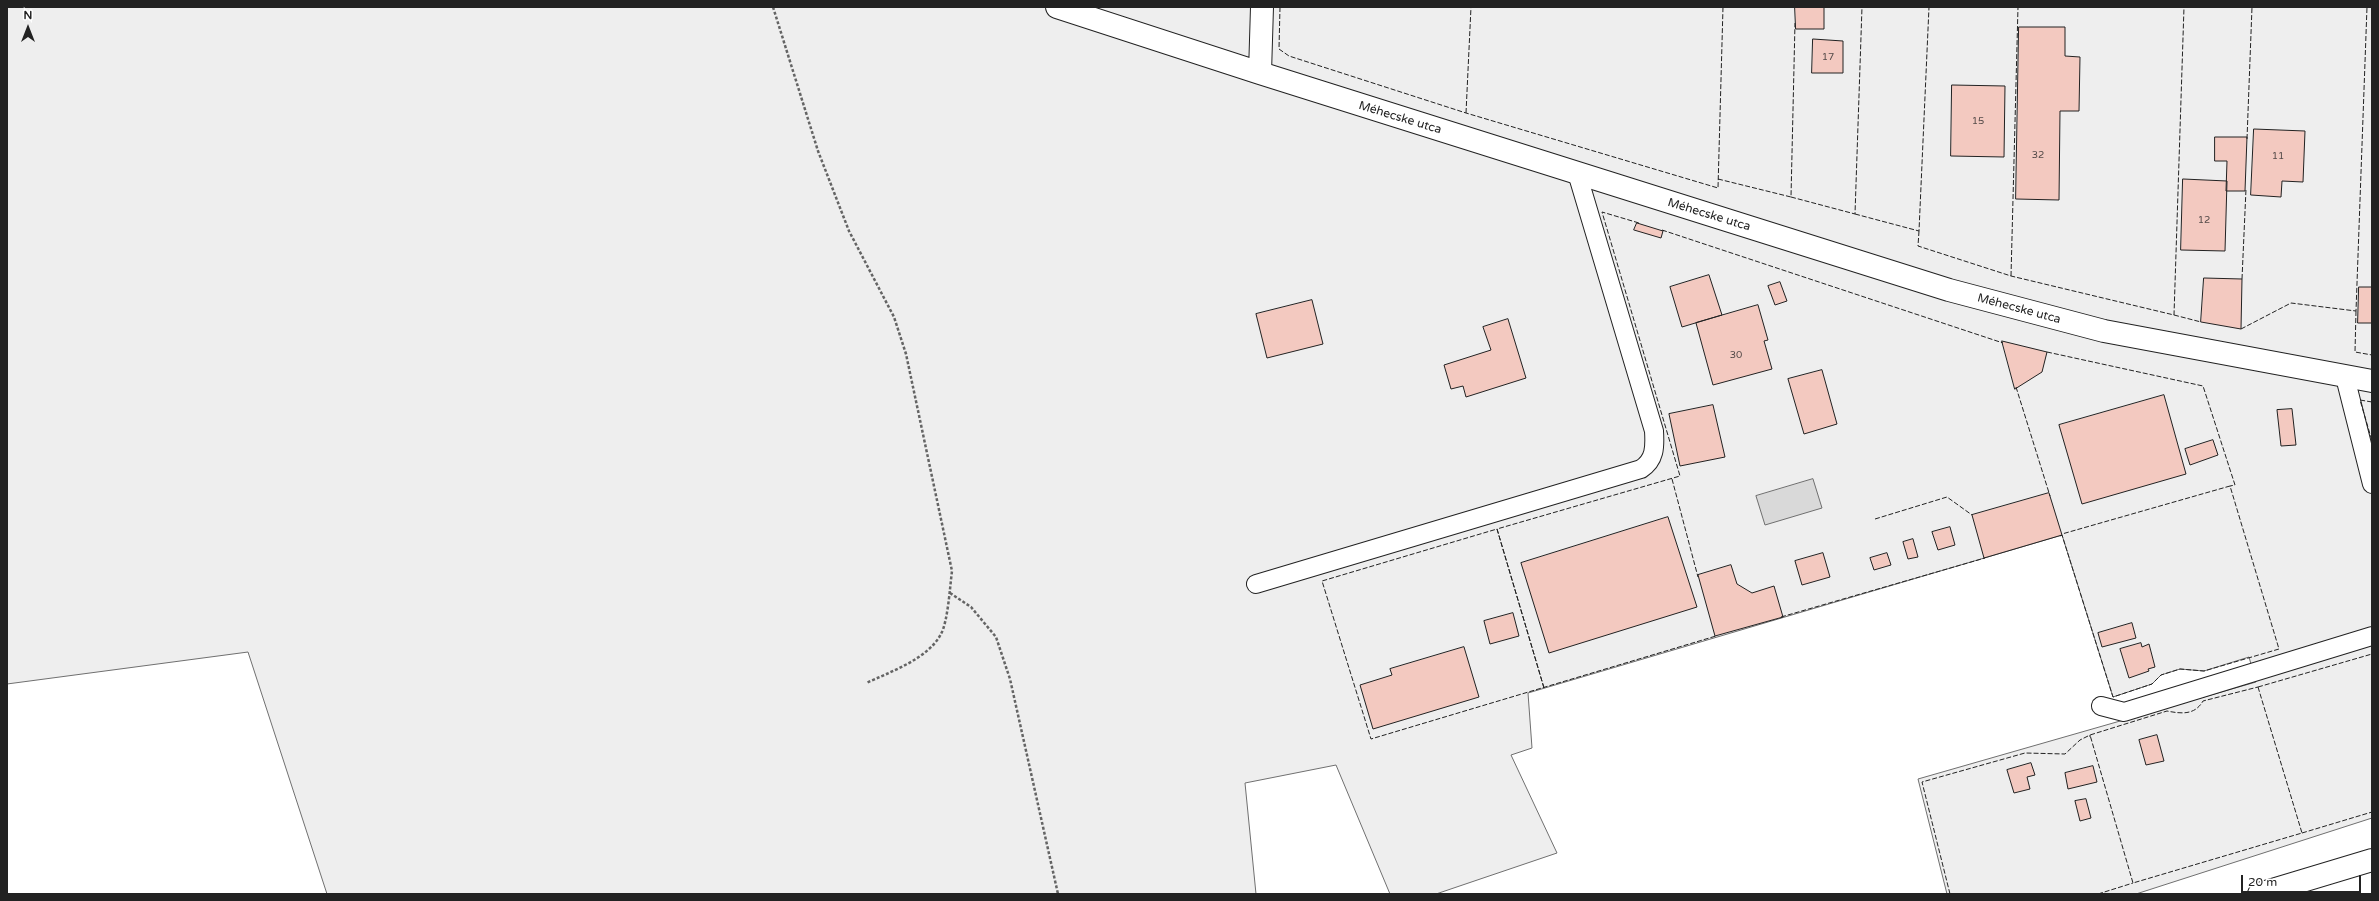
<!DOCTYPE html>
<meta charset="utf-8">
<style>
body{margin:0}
#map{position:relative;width:2379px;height:901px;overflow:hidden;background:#fff;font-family:"Varela Round",sans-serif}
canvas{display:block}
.frame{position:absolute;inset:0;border:8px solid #222;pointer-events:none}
.north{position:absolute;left:8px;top:8px;width:40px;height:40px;-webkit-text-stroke:3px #fff;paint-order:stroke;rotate:0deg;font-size:11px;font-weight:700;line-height:16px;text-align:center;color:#222}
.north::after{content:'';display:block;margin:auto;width:14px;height:18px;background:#222;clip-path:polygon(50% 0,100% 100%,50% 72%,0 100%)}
.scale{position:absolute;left:2241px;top:875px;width:120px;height:18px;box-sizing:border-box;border:2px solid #222;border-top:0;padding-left:5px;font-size:12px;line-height:14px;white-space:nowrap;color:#222;-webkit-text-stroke:3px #fff;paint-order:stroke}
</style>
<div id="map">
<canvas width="2379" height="901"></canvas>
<div class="frame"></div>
<div class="north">N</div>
<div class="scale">20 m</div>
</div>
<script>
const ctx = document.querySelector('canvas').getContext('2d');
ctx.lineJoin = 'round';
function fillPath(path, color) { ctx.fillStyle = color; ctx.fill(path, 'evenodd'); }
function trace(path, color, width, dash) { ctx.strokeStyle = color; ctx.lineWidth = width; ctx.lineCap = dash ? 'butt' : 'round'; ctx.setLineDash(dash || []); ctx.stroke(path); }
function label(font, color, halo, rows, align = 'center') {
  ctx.font = font + ' "Varela Round",sans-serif'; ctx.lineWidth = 3; ctx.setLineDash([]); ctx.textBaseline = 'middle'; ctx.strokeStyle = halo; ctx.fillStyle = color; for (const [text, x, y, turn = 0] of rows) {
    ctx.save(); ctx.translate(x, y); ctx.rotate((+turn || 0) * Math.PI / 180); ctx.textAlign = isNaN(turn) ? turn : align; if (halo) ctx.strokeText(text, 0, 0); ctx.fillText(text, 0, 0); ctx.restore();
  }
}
const green = new Path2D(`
 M7,7H2372V818L2136,894H1947L1918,779L2256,682L2249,657L2204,671L2180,669L2161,675L2152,684L2113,697L2062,535L1528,693L1532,748L1511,755L1557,853L1436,894H1390L1336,765L1245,783L1256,894H327L248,652L7,684Z`);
const water = new Path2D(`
 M1813,479L1822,508L1765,525L1756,496Z`);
const building = new Path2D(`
 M1795,7H1824V29H1796Z
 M2019,27H2065V56L2080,57L2079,111H2060L2059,200L2016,199Z
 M1813,39L1843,41V73H1812Z
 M1952,85L2005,86L2004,157L1951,156Z
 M2254,129L2305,131L2303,182L2282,181L2281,197L2251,195Z
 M2215,137H2247L2245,191H2226L2227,161H2215Z
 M2183,179L2227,181L2225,251L2181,250Z
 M1637,223L1663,231L1661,238L1634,230Z
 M1709,275L1722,315L1682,327L1670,287Z
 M2204,278L2242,279L2241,329L2201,322Z
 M1780,282L1787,301L1775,305L1768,286Z
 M2359,287H2372V323H2358Z
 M1312,300L1323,344L1267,358L1256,314Z
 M1758,305L1768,340L1764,341L1772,369L1713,385L1696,323Z
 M1508,319L1526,378L1466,397L1463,386L1451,389L1444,365L1491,350L1483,327Z
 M2002,341L2047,352L2042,372L2015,389Z
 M1822,370L1837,424L1804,434L1788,379Z
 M2164,395L2186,474L2082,504L2059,425Z
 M1713,405L1725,457L1680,466L1669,414Z
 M2292,409L2296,445L2281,446L2277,410Z
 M2213,440L2218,455L2190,465L2185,449Z
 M2049,493L2062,535L1984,558L1972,515Z
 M1668,517L1697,607L1549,653L1521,563Z
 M1950,527L1955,545L1938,550L1932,532Z
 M1913,539L1918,557L1908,559L1903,542Z
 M1823,553L1830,577L1802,585L1795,561Z
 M1887,553L1891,565L1874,570L1870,558Z
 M1731,565L1737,584L1752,593L1774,586L1783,617L1715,636L1698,575Z
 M1513,613L1519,636L1490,644L1484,621Z
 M2132,623L2136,638L2102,647L2098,633Z
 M2141,643L2142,647L2149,644L2155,667L2148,669L2149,671L2129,678L2120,649Z
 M1464,647L1479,697L1373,729L1360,685L1392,675L1390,669Z
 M2157,735L2164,761L2146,765L2139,740Z
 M2031,763L2035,775L2027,777L2030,789L2014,793L2007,770Z
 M2093,766L2097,782L2068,789L2065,773Z
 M2086,799L2091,818L2080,821L2075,801Z`);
const path = new Path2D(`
 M773,7L818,151L849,231L894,317L906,354L952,571C950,586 948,621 941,634C928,659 890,672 866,683
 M950,593L971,607L996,637L1010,679L1058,894`);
const lane = new Path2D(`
 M2345,377L2372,484
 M1256,584L1641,469C1655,460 1655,447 1654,431L1577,173
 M2101,706L2124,712L2372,636`);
const street = new Path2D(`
 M1057,7L1260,73L1949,290L2104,331L2372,381
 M1260,73L1262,7`);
const secondary = new Path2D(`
 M2259,894L2372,860`);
const fence = new Path2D(`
 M1280,7L1279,49L1289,56L1466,113L1718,188L1723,7
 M1466,113L1471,7
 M2247,139L2252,7
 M1718,179L1791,197L1795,23
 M1791,197L1855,214L1862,7
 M1855,214L1919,231L1929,7
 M1662,230L2003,343
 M1919,231L1918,246L2011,276L2174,315L2184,7
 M2011,276L2018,7
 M2242,279L2246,189
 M2356,311L2355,352L2372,355
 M2174,315L2201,322
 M2241,329L2291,303L2356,311L2367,7
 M2047,352L2203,386L2235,485L2230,486
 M2016,387L2050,496
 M2372,402L2360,400L2372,441
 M1672,479L1698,577
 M1875,519L1947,497L1972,515
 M2060,536L2062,535L2113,697L2152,684L2161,675L2180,669L2204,671L2279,649L2230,486L2062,534
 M1781,617L1985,558
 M2258,687L2302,833L2133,883L2090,735L2167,711C2182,714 2195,715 2203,701Z
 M2258,687L2372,654
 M1544,688L1497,529L1680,476L1602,212L1639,223
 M1544,688L1497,529L1322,581L1371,739L1716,636
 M2302,833L2372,812
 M1950,894L1922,782L2025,753L2065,754L2080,740L2090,735V737
 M2098,894L2133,883`);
const numberNames = [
 ["17",1828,57],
 ["15",1978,121],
 ["32",2038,155],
 ["11",2278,156],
 ["12",2204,220],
 ["30",1736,355]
];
const streetNames = [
 ["Méhecske utca",1400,118,17],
 ["Méhecske utca",1709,215,17],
 ["Méhecske utca",2019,309,15]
];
fillPath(green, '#eee');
trace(green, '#6f6f6f', 1);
fillPath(water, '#d9d9d9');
trace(water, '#6f6f6f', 1);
fillPath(building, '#f3c9c0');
trace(building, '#222', 1);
trace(lane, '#222', 20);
trace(street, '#222', 24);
trace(secondary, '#222', 24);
trace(path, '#646464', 2.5, [3, 2]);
trace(lane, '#fff', 18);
trace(street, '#fff', 22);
trace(secondary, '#fff', 22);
trace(fence, '#222', 1, [5, 2]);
label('10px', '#564c4a', null, numberNames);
label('12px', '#222', '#fff', streetNames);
</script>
